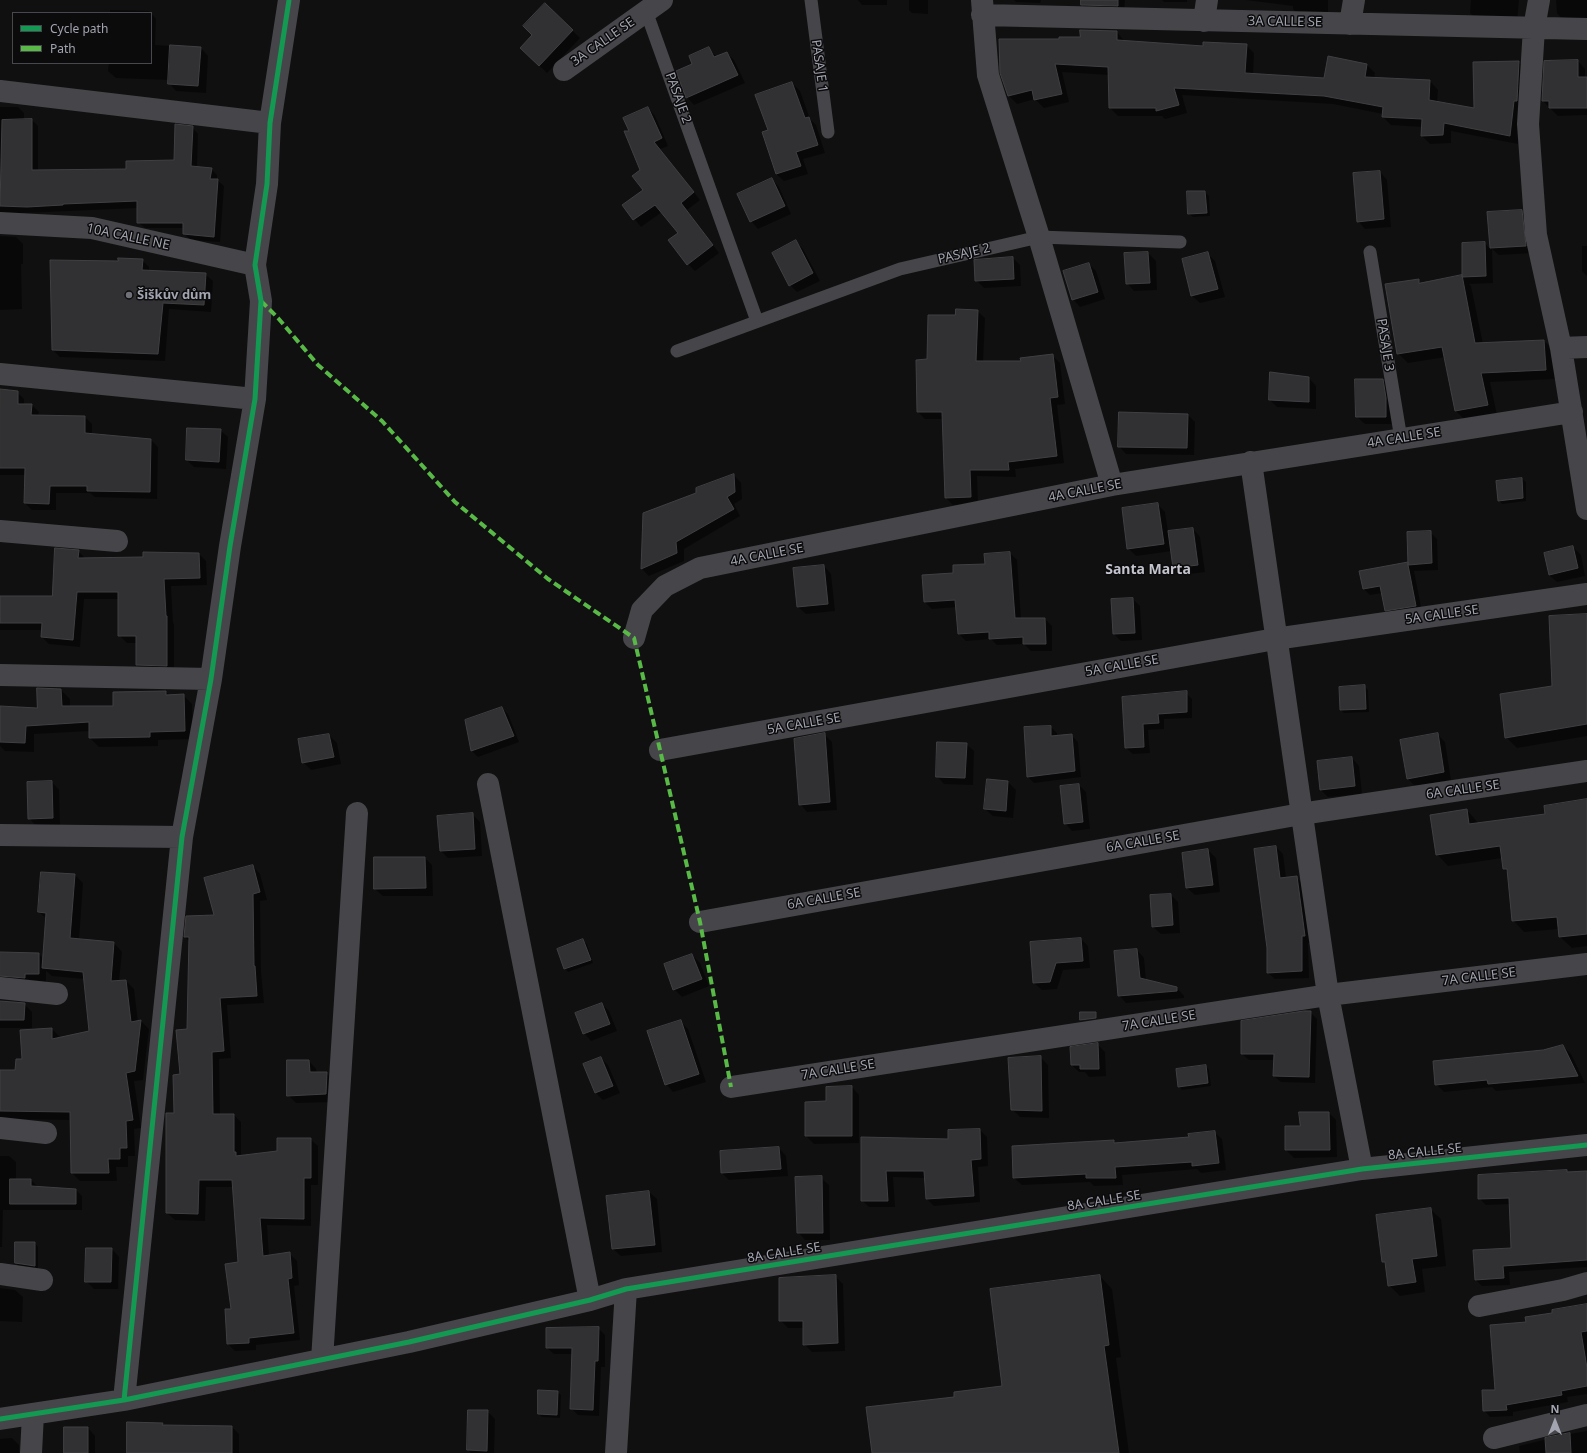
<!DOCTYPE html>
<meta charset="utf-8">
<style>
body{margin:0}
#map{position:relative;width:1587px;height:1453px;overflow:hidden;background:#101011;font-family:"Noto Sans",sans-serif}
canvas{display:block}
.legend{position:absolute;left:12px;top:12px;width:140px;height:52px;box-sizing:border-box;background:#0b0b0c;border:1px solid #47484e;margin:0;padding:5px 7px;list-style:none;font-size:12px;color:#a2a4b0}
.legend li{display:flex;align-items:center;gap:8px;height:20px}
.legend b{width:20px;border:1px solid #47484e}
.north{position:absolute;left:1535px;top:1401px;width:40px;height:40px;-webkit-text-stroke:3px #0b0b0c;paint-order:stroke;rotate:0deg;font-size:11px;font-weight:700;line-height:16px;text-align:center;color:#a2a4b0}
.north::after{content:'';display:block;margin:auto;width:14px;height:18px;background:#a2a4b0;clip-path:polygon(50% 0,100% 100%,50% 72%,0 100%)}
</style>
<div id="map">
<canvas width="1587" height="1453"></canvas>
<ul class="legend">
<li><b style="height:5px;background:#139951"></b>Cycle path</li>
<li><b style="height:5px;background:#58b947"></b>Path</li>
</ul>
<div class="north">N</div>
</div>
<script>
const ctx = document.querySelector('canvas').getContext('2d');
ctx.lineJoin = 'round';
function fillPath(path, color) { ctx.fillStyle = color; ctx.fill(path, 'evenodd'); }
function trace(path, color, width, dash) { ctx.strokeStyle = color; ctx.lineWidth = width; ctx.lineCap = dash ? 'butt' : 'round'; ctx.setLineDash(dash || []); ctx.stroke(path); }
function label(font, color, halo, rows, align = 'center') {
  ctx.font = font + ' "Noto Sans",sans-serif'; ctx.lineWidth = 3; ctx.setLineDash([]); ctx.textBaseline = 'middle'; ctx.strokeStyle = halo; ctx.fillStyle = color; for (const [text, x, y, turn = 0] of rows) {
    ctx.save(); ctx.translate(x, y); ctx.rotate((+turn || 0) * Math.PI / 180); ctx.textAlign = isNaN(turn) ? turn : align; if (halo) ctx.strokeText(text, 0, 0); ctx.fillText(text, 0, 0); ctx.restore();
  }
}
const shadow = new Path2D(`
 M858,0H887V5H862Z
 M909,0H928V14L912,13L909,10Z
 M1014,0H1041L1040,3L1016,2Z
 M1082,0H1125L1124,12L1089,11L1082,4Z
 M1162,0H1187V2H1164Z
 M1246,0H1328V17L1300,16L1293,9V6Z
 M1471,0H1519L1517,22L1477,20L1470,13Z
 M1556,0H1587V20L1564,21L1557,13Z
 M545,4L580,38L547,73L521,48L533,35Z
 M110,10L149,11L151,13H110Z
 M151,13L156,19L155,45L201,48L208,56L206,93L176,91L169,83V80L116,78L108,71L109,63H151Z
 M1117,32L1125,42L1204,47L1246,45L1254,53L1253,75L1325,79L1367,65L1375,73L1374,78L1430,81L1438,90L1437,103L1475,109L1474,63L1519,62L1527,70L1518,144L1451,131V143L1430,144L1422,136L1423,127L1391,125L1383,117V114L1333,104L1182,95L1187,113L1165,119L1162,116H1118L1110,108L1109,75L1062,72L1069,102L1044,108L1035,99L1017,104L1009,96L1060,40Z
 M708,48L717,57L727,53L734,60L745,83L694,105L687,97L694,65Z
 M1578,61L1585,69V78H1587V115L1558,116L1543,101Z
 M792,83L800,91L810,119L816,125L825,153L803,159L808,174L784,181L776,174L769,131Z
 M0,107H18L24,113V120H32L38,126V171L127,170L175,161L192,127L198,134L197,167L211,169L217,175V180L224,186L220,242L190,240L184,233V228H145L138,222V208L22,213V217L0,216Z
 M648,108L655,116L668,146L660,149L700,200L687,210L719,253L695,271L688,264L679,233L662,212L641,227L623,205L645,190L642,170L631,132Z
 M1380,172L1387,180L1391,227L1365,229L1358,221Z
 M772,179L779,187L791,214L758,229L751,221Z
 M1205,192L1209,196L1210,216L1193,217L1189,214Z
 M1521,211L1529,218L1533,253L1499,255L1492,249L1493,283L1469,284L1471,286L1483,344L1544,341L1554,350L1555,379L1490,382L1497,415L1466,421L1456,411L1446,357L1408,363L1398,353L1418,280L1422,284L1461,276L1464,278L1463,244L1485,243L1491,250L1488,213Z
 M0,236L16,237L23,244V264H21L22,309L0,310Z
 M796,242L803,249L820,281L797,292L790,285Z
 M1582,246H1587V276L1582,271Z
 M1148,253L1156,261L1157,290L1134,291L1127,283Z
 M1208,254L1215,261L1225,297L1200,303L1192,296L1183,260Z
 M1013,258L1020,265L1021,286L984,288L976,280Z
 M142,260L149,267V271L205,274L213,281L211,312L169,309L165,361L60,357L53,350L51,261L119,262Z
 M1089,264L1096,271L1105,299L1080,307L1073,299Z
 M977,311L985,318L983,362H1022L1053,356L1060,363L1065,404L1057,405L1064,463L1015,469L1016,477L977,476L978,504L953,505L946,498L943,419H925L918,412L917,360H928L956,316Z
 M1309,378L1316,386V409L1277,407L1270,400Z
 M1383,380L1390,388L1393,424H1365L1357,417Z
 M0,390L17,392L24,399V405H32L39,412L38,416L85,417L92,424V435L151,440L158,447L157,499L95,497L90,493H56V510H32L25,503L26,475H0Z
 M1188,415L1195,422L1194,455L1126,454L1119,446Z
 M220,430L228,437L226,469L194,467L187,460Z
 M734,475L741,483L742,499L734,504L740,516L684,549V561L649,576L642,569L644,514L697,493Z
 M1522,479L1526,482V501L1502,504L1499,500L1498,481Z
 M1157,504L1165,512L1168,532L1193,529L1200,537L1205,572L1181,575L1174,568L1172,551L1136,556L1128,548Z
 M1430,532L1437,539L1438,570L1414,571L1422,612L1392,617L1386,610L1382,593L1370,595L1364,589L1407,563Z
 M1573,547L1581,555L1585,576L1557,582L1549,575Z
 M78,551L86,559L144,558L199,554L206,561L207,585L171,586L173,623L174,624V673L144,672L137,665V643H127L119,635V599H84L80,647L49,644L42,637L43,630H0V597H53Z
 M1010,553L1017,560L1021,619H1045L1052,626V651H1031L1024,644L997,645L991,639L966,641L959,634L957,607L932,609L925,602L923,576L955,574L986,565Z
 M824,566L831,574L835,611L806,614L798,607Z
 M1133,599L1140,606L1142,640L1121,641L1114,634Z
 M1587,615V736L1517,748L1506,737L1553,686Z
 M1364,686L1368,690L1369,712L1344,713L1341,710Z
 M61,690L70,699V707H114L166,692L170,695H183L192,704L193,739L158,740V746L99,747L90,738V731L34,734V752L5,751L0,746V707L38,709Z
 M1186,693L1192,699V718L1164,719V729L1148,730L1150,753L1133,754L1126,748L1123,698Z
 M502,708L508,714L519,742L478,757L472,751L466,721Z
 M1051,727L1057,733V736L1071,735L1078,742L1081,777L1034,783L1028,777Z
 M824,734L832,742L837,810L807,812L800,804Z
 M1437,734L1445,742L1451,780L1415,786L1408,779Z
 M329,735L337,743L341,764L311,770L303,762Z
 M966,744L974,751L973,785L944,784L937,776Z
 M1352,758L1359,766L1362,794L1328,797L1321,790Z
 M987,780L1008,782L1016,790L1013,818L993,816L985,809Z
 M52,782L59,790L60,825L36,826L29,818Z
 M1079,785L1086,792L1090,829L1072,831L1065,823Z
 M1587,800V946L1572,948L1560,937L1559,929L1524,932L1513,920L1508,873L1504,869L1503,858L1448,866L1437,854L1467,810L1479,824L1546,815Z
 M472,814L480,822L482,856L448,858L441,851Z
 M1276,847L1283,854L1286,878L1296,877L1303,884L1311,943H1308L1309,978L1275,979L1268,973Z
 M1208,850L1216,858L1220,892L1195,895L1187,888Z
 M425,858L432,865L433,896H383L375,889Z
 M253,866L260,874L267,900L260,901L261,972L264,1003L227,1005L231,1058L219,1059L220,1115H234L241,1122V1157L278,1151L310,1139L318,1146V1185H311V1226L267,1225L269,1256L289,1253L297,1261L299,1285L294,1286L300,1340L256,1345V1350L235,1351L228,1344L240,1263L234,1187H206L205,1221L175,1220L167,1213L175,1114L188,1030L190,942L185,937L216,916Z
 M75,875L83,883L79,940L114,943L122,952L119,981H126L134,989L138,1022L141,1021L149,1029L143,1080L134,1081L141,1128L134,1129L135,1156H128V1167H116L117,1181H80L72,1173L71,1120L0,1119V1071H16L23,1060L52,1029L61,1038L90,1032L84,979L52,976L46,971V982L7,983L0,976V953L39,954L44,959L47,919L39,912Z
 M1171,895L1178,902L1180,933L1161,934L1153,927Z
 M1081,939L1088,946L1090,968L1063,970L1057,989L1042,990L1034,983Z
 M583,941L587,944L593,963L568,972L565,968Z
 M1137,950L1144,958L1146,981L1177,988L1184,996V998L1126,1003L1119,995Z
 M692,955L700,963L709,986L682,997L674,989Z
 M0,1000L24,1004L32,1012V1028H0Z
 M602,1004L609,1011L617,1031L591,1041L584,1033Z
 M1311,1013L1317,1019L1315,1083L1281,1082L1274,1076L1275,1060H1249L1242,1054Z
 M681,1022L688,1029L706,1082L673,1092L666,1084Z
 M1097,1044L1105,1052L1106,1076L1089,1077L1085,1072H1079L1072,1065Z
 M1563,1046L1571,1054L1585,1083L1496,1091L1492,1087L1444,1092L1436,1084L1487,1058V1056L1544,1051Z
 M1040,1057L1048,1065L1049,1118L1020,1117L1012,1109Z
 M601,1058L608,1065L620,1093L603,1100L596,1093Z
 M309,1061L316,1069L317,1073H326L334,1080V1102L296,1103L288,1095Z
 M1206,1066L1209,1070L1211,1086L1182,1090L1179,1086Z
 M852,1087L859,1095V1143L814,1144L806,1136L827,1102Z
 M1329,1113L1336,1120L1337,1157L1294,1158L1286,1150L1301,1126Z
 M980,1130L987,1137L988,1166L978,1167L980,1202L934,1206L927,1199L926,1178L893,1177L895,1207H869L862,1200V1138L949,1140Z
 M1214,1132L1222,1139L1226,1170L1201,1173L1197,1169L1122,1175L1123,1185L1094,1186L1090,1182L1022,1185L1014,1178L1114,1141L1117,1144L1190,1138Z
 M779,1148L786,1156L788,1176L729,1180L722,1173Z
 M0,1156H9L16,1162V1180H31L37,1186L76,1190L82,1196V1210H3L2,1247H0Z
 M1587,1172V1267L1509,1272L1510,1285L1482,1286L1476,1280L1474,1251L1512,1249L1510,1204L1486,1205L1479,1198L1568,1173Z
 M821,1178L829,1185L830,1240H805L798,1232Z
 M649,1192L657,1199L662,1252L621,1256L613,1249Z
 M1430,1209L1441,1219L1446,1266L1422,1269L1425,1292L1400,1296L1389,1285L1386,1265L1383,1262L1377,1216Z
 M35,1243L38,1247V1269L19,1267L16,1263Z
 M112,1249L119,1257L118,1289H94L86,1281Z
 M835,1276L843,1284L845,1351L812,1352L804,1344V1328H788L780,1320Z
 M1100,1276L1112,1289L1121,1357L1116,1358L1129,1453H873L955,1398L1004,1387Z
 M0,1288L15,1290L23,1297L22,1322L0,1321Z
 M1587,1304V1394L1567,1397L1568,1402L1513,1412V1416L1490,1417L1484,1410L1496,1391L1527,1323L1553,1314V1310Z
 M598,1328L605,1335V1367H601L599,1416L578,1415L571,1408L573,1354H554L547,1348Z
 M557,1392L561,1395L560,1418L542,1417L539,1414Z
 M468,1411H487L495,1419L494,1453H471L468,1450Z
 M162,1424L164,1426L232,1427L239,1434V1453H128Z
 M88,1428L95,1436V1453H65Z
 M1587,1431V1453H1520L1519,1446L1564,1435Z
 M12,1438L19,1445V1453H0V1439Z`);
const building = new Path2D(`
 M1081,0H1118V6L1081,5Z
 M545,3L573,30L539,66L520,48L532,35L523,26Z
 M1080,30L1117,31V40L1203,46V42L1247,44L1245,73L1324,78L1328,56L1367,64L1365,77L1430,80L1429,100L1474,108L1473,62L1519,61L1517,101H1514L1510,136L1444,123L1443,135L1421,136L1422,119L1382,117L1383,107L1324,96L1174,88L1179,105L1156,111V108H1109L1108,67L1055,64L1062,94L1034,100L1032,90L1008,96L1000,73L999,39H1059V37H1080Z
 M170,45L201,47L198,86L168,84Z
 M709,47L714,57L727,52L738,75L686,98L676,71L692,64L689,56Z
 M1578,60V77H1587V108H1549V101H1542L1544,61Z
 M792,82L805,118L809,117L818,145L796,152L801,166L776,174L762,132L768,130L755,95Z
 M648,107L662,138L654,142L694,192L681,203L713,245L687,265L668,240L678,233L655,205L633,220L622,205L643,190L632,176L640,170L624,131H629L623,118Z
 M32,119V170L126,169V161L174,160L175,124L193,126L191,166L212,168L210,179H218L214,237L183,234V223H137V201L63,204V205L27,207L0,206L2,120Z
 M1380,171L1384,219L1357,222L1353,173Z
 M772,178L785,206L750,222L737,194Z
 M1187,191H1205L1207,213L1188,214Z
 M1522,210L1526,246L1490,248L1487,212Z
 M796,240L813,273L789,286L772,253Z
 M1485,242L1486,276L1462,277V243Z
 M1148,252L1150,283L1126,284L1124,253Z
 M1208,252L1218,289L1191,296L1182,259Z
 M1013,257L1014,279L975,281L974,260Z
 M118,258L143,259L142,270L206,273L204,305L163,303L158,354L52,350L50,260L118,261Z
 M1089,263L1098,292L1072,300L1063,271Z
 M1462,275L1475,343L1544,340L1546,370L1481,373L1488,405L1455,411L1442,347L1397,354L1385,284L1419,279V283Z
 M956,309L978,310L976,361H1021L1020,358L1053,354L1058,397L1050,398L1057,456L1008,462L1009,470H970L971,497L945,498L942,412H917L916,360L927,359L928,315H955Z
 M1270,372L1309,377V402L1269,400Z
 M1355,379H1383L1386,398V417H1356Z
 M0,389L18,391V404H32L31,415L85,416V433L151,439L150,492L87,491V486H50L49,504L24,503L25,468H0Z
 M1119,412L1188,414L1187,448L1118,447Z
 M187,428L221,429L219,462L186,460Z
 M734,474L735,492L727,497L734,509L676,542L677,553L641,569L643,513L696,493V488Z
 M1522,478L1523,498L1498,501L1496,481Z
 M1158,503L1164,544L1127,549L1122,508Z
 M1193,528L1198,565L1173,568L1168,531Z
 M1431,531L1432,563L1408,565L1416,606L1385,611L1380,586L1363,589L1359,571L1408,562V565L1407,532Z
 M1573,546L1578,568L1549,575L1544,553Z
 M55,548L79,550L78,558L143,557V552L199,553L200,578L164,579L166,616H167V666L136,665V636H118V592H77L73,640L41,637L42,623H0V596H52Z
 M1010,552L1015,618H1045L1046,644H1023V637L989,639V632L958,634L955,600L924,602L922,575L953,573V565L985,564L984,554Z
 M824,565L828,604L797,607L793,568Z
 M1133,598L1135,633L1113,634L1111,599Z
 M1587,614V724L1505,738L1500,694L1552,686L1549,616Z
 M1365,685L1366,709L1340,710L1339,687Z
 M37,688L61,689L62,706H113V692L166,691V695L184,694L185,731L150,732V737L89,738V722L26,726L25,743L0,742V706L37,708Z
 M1187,691V712L1158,714L1159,723L1143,724L1144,747L1125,748L1122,697Z
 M502,707L514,736L471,751L465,720Z
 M1051,726V736L1072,734L1075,771L1027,777L1024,727Z
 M825,733L830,802L799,805L794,739Z
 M1438,733L1444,772L1407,779L1400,740Z
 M329,734L334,757L302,763L298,739Z
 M937,742L967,743L965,778L936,777Z
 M1352,757L1355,786L1320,790L1317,761Z
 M987,779L1008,781L1006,811L984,809Z
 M52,781L53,818L28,819L27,782Z
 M1079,784L1083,822L1064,824L1060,786Z
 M1587,799V934L1559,937L1557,917L1512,921L1507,869H1503L1500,846L1436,855L1430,815L1467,809L1469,824L1545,814L1544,806Z
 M473,813L475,849L440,851L437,816Z
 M1276,846L1280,878L1297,876L1305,936H1302V971L1267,973V948L1254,849Z
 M1208,849L1213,885L1186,888L1182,853Z
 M374,857H425L426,888L374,889Z
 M253,865L260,892L253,894L254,966H255L257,996L220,998L224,1051L212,1052L213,1114H234V1152H236V1156L277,1151V1138H311V1178H304V1219L260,1218L263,1256L290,1252L292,1278L288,1279L294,1333L249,1338V1343L227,1344L225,1309H231L225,1264L238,1262L232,1180H199L198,1214L166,1213V1113H174L173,1075L180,1074L176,1030L187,1029L189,937H184L186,916L214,915L204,878Z
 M41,872L75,874L70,938L114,942L111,981L126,980L131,1022L141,1020L135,1071L126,1073L133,1120L126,1121L127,1148H120V1159H108L109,1173H71L70,1112L0,1111V1070H15L16,1059H22L20,1030L52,1028V1039L89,1031L83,972L42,968L46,913L38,912Z
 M1171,894L1173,925L1152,927L1150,895Z
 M1081,938L1083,961L1056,963L1050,982L1033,983L1030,942Z
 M583,939L591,960L564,969L557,949Z
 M1137,949L1140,978L1177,987V991L1118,996L1114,951Z
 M0,952L39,953V974H25V978L0,976Z
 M692,954L702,979L673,990L664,964Z
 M0,1001L25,1003L24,1020H0Z
 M602,1003L610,1024L583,1034L575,1013Z
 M1304,1011H1311L1309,1077L1273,1076L1274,1054H1241V1021Z
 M1080,1012H1096V1018L1080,1020Z
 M681,1020L699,1074L665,1085L647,1031Z
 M1098,1043L1099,1069H1080V1065H1071L1070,1047Z
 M1563,1045L1578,1076L1488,1084L1487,1080L1435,1085L1433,1061L1543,1050Z
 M1041,1056L1042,1111L1011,1110L1008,1058Z
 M601,1057L613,1086L595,1093L583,1064Z
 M287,1060H309L310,1072H327L326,1094L287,1096Z
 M1206,1065L1208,1083L1178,1087L1176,1069Z
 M852,1086V1136H805V1102L826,1101V1087Z
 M1299,1112H1329L1330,1150H1285V1126H1300Z
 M980,1129L981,1159L971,1160L974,1196L926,1199L924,1171H886L888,1201H861V1137L948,1139V1130Z
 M1215,1131L1219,1163L1192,1166V1162L1115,1167L1116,1178H1086V1174L1013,1178L1012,1146L1114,1140V1143L1189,1137L1188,1134Z
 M779,1147L781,1169L721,1173L720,1151Z
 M1567,1170V1172L1587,1171V1260L1503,1266L1504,1278L1475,1280L1473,1250L1511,1248L1509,1198L1478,1199V1175Z
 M822,1176L823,1233H797L795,1177Z
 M10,1179H31V1186L76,1189V1204H10Z
 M649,1191L655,1245L612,1249L606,1196Z
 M1431,1208L1437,1256L1412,1259L1416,1282L1388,1286L1385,1262H1382L1376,1215Z
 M15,1242H35V1266L15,1263Z
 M86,1248H112L111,1282H85Z
 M836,1275L838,1343L803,1345V1321H779V1278Z
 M1100,1275L1109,1345L1104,1346L1119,1453H872L866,1407L954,1397V1392L1002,1386L990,1289Z
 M1587,1304V1331L1581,1332L1587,1368V1386L1561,1391L1562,1395L1506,1405L1507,1410L1483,1411L1482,1390H1495L1490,1325L1526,1322L1525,1317L1552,1313V1310Z
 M599,1327L598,1361H595L593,1410L570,1409L572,1348H546V1328Z
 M538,1390L558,1391L557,1415L538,1414Z
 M468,1410H488L487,1451L467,1450Z
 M127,1422L163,1423L162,1425L232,1426V1453H127Z
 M64,1427H88V1453H64Z
 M1570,1433L1571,1453H1546L1545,1438Z`);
const lane = new Path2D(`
 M811,0L828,132
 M646,11L757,321
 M1370,252L1401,439
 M677,351L900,269L1039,237L1180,242`);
const street = new Path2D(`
 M982,0L988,75L1039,237L1112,485
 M1539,0L1534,28L1528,124L1536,235L1561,348L1587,509
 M982,15L1587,29
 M1204,21L1207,0
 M1350,24L1354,0
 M564,70L662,0
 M0,91L270,123
 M0,223L92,228L255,265
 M1561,348L1587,347
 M0,374L255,399
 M1251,462L1328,995L1362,1169
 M0,531L117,541
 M634,638L642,610L665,586L700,568L1112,485L1572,412
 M0,675L211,679
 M660,750L1275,639L1587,594
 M488,784L590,1300
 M0,835L182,837
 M700,922L1301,814L1587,771
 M0,988L57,994
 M731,1087L1328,995L1587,964
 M0,1128L46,1133
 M0,1274L42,1280
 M1479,1306L1563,1290L1587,1283
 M322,1360L357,813
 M124,1400L182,837L211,679L230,546L255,399L261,301L255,265L267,184L270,123L289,0
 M0,1419L124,1400L409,1342L590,1300L626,1289L1362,1169L1587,1145
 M1494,1438L1587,1415
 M31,1453L33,1414
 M616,1453L626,1289`);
const quiet = new Path2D(`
 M261,301L278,318L318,365L382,421L455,502L548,579L634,638L700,922L731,1087`);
const cycleway = new Path2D(`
 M124,1400L182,837L211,679L230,546L255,399L261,301L255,265L267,184L270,123L289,0
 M0,1419L124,1400L409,1342L590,1300L626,1289L1362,1169L1587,1145`);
const markers = [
 [129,295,4,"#6f7078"]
];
const streetNames = [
 ["3A CALLE SE",1285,22,1],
 ["3A CALLE SE",603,42,-35],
 ["PASAJE 1",819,66,82],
 ["PASAJE 2",678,98,70],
 ["10A CALLE NE",128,237,12],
 ["PASAJE 2",964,254,-13],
 ["PASAJE 3",1385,345,81],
 ["4A CALLE SE",1404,438,-9],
 ["4A CALLE SE",1085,491,-11],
 ["4A CALLE SE",767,555,-11],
 ["5A CALLE SE",1442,615,-8],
 ["5A CALLE SE",1122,666,-10],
 ["5A CALLE SE",804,724,-10],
 ["6A CALLE SE",1463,790,-8],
 ["6A CALLE SE",1143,842,-10],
 ["6A CALLE SE",824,899,-10],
 ["7A CALLE SE",1479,977,-7],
 ["7A CALLE SE",1159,1021,-9],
 ["7A CALLE SE",838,1070,-9],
 ["8A CALLE SE",1425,1152,-6],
 ["8A CALLE SE",1104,1201,-9],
 ["8A CALLE SE",784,1253,-9]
];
const poiNames = [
 ["Šiškův dům",137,295]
];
const neighbourhoodNames = [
 ["Santa Marta",1148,570]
];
fillPath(shadow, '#0007');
fillPath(building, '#313133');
trace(building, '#404044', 1);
trace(lane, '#46464a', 13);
trace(street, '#46464a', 22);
trace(quiet, '#58b947', 4, [8, 4]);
trace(cycleway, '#139951', 5);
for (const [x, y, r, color] of markers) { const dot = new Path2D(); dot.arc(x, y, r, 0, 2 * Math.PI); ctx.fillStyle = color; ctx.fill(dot); trace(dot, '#0b0b0c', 1.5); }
label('13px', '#a2a4b0', '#0b0b0c', streetNames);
label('bold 13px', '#a2a4b0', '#0b0b0c', poiNames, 'left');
label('bold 14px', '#c3c4cd', '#0b0b0c', neighbourhoodNames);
</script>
